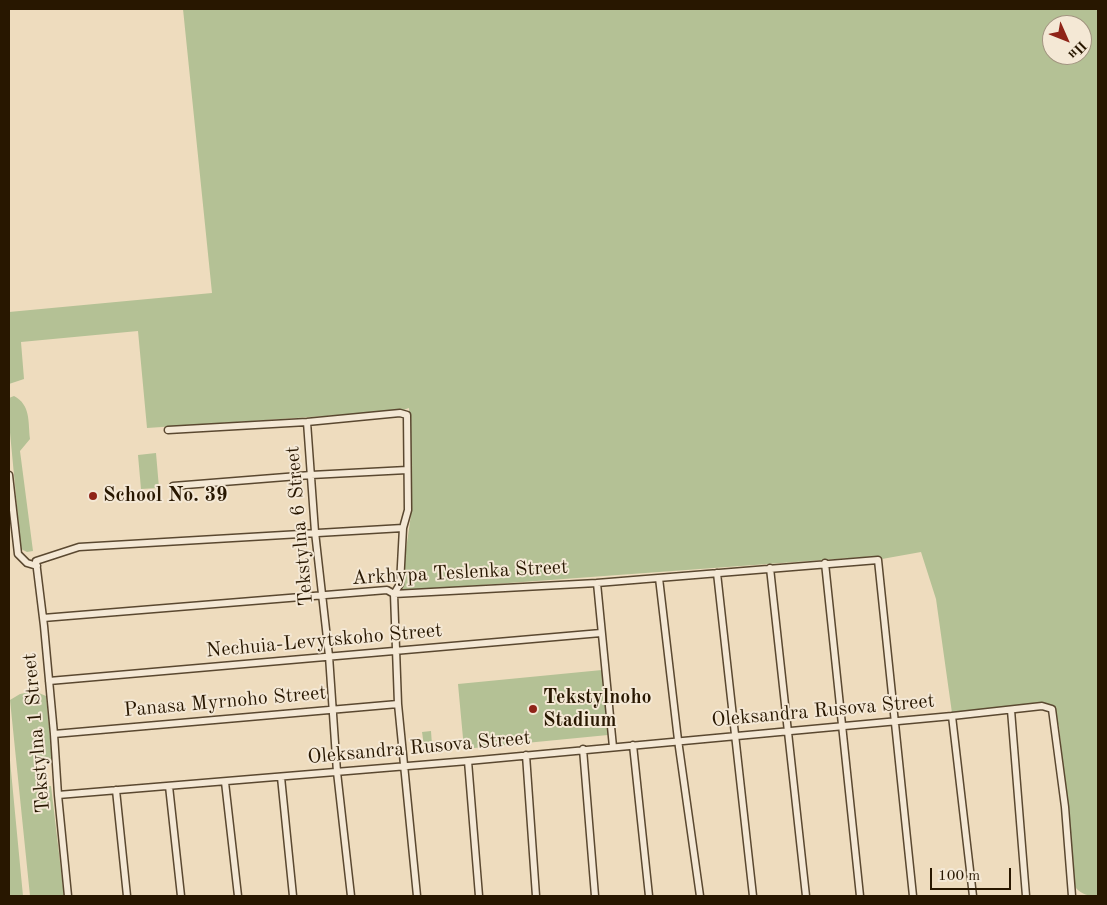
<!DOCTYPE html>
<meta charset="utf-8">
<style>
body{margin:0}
#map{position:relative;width:1107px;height:905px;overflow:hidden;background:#eedcbe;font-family:"Old Standard TT",serif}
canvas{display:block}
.frame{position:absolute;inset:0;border:10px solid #281700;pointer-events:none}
.north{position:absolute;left:1042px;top:15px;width:50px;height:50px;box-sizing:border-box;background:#f4e8d5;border:1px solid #a29480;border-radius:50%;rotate:134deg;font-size:14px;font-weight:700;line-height:20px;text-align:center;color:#281700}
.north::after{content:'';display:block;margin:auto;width:18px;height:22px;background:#8f2418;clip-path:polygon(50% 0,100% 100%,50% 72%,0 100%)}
.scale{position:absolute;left:930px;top:868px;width:81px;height:22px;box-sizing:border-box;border:2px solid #281700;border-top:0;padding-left:6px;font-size:15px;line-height:18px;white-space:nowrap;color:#281700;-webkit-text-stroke:4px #f4e8d5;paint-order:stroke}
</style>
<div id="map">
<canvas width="1107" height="905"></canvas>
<div class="frame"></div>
<div class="north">Пн</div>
<div class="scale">100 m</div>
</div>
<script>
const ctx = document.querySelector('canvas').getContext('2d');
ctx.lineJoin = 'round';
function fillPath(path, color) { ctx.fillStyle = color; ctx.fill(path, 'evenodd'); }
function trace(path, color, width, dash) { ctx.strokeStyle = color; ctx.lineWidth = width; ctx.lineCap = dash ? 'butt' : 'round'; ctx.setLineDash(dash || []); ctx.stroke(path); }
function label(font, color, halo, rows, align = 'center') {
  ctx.font = font + ' "Old Standard TT",serif'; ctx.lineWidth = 4; ctx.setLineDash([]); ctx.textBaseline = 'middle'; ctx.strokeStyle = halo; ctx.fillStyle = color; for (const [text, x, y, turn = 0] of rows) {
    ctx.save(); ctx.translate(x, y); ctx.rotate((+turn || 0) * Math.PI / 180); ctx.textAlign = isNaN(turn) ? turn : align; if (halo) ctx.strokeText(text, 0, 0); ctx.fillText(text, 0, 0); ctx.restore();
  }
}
const green = new Path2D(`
 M183,9H1098V896C1088,896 1082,895 1075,887L1059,726L1054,715V708L1038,704L952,713L936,599L921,552L882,559L877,556L400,591L412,508L409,408L400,411L147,428L138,331L21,342L24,379L9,384V312L212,293ZM1052,25H1082V55H1052Z
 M14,396C31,405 28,422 30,439L20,451L33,551L27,552L21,549L9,422V398Z
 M156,453L159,488L141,489L138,455Z
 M602,670L608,735L464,749L458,684Z
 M34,691L46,696L52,759L37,760L36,762L38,787L51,786L64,896H30L10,700L20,694Z
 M431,731L432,745L424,746L422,732Z
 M9,750L23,896H9Z`);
const minor = new Path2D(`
 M307,422L315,532L329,656L337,772L351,896
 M168,430L307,422L400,413L407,415L408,510L403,528L400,584L394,594L398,704L417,896
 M9,475L18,554L27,563L37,566
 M173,486L311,475L407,470
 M825,563L860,896
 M770,568L806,896
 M717,573L753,896
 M659,578L678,740L700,896
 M597,583L613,747
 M43,618L387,590L394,594L597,583L878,560L913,896
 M49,681L601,633
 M1011,710L1026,896
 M952,716L973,896
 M54,734L398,704
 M633,745L649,896
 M583,749L595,896
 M526,755L536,896
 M468,761L479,896
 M281,777L293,896
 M225,782L238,896
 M169,786L181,896
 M116,790L127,896
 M58,795L468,761L952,716L1042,706L1052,709L1065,807L1072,896
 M68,896L58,795L54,734L44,626L36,561L79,547L403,528`);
const markers = [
 [93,496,5,"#8f2418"],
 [533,709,5,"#8f2418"]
];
const poiNames = [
 ["School No. 39",103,496],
 ["Tekstylnoho",543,698],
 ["Stadium",543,721]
];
const streetNames = [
 ["Tekstylna 6 Street",300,526,-95],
 ["Arkhypa Teslenka Street",460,573,-3],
 ["Nechuia-Levytskoho Street",324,641,-5],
 ["Panasa Myrnoho Street",225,702,-5],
 ["Oleksandra Rusova Street",823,711,-5],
 ["Tekstylna 1 Street",37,733,-95],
 ["Oleksandra Rusova Street",419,748,-5]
];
fillPath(green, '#b4c195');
trace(minor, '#5a4830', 9);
trace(minor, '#f4e8d5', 6);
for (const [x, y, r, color] of markers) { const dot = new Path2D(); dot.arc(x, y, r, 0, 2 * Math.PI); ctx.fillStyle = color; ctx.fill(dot); trace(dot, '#f4e8d5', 2); }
label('bold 20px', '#281700', '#f4e8d5', poiNames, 'left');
label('20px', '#281700', '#f4e8d5', streetNames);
</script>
